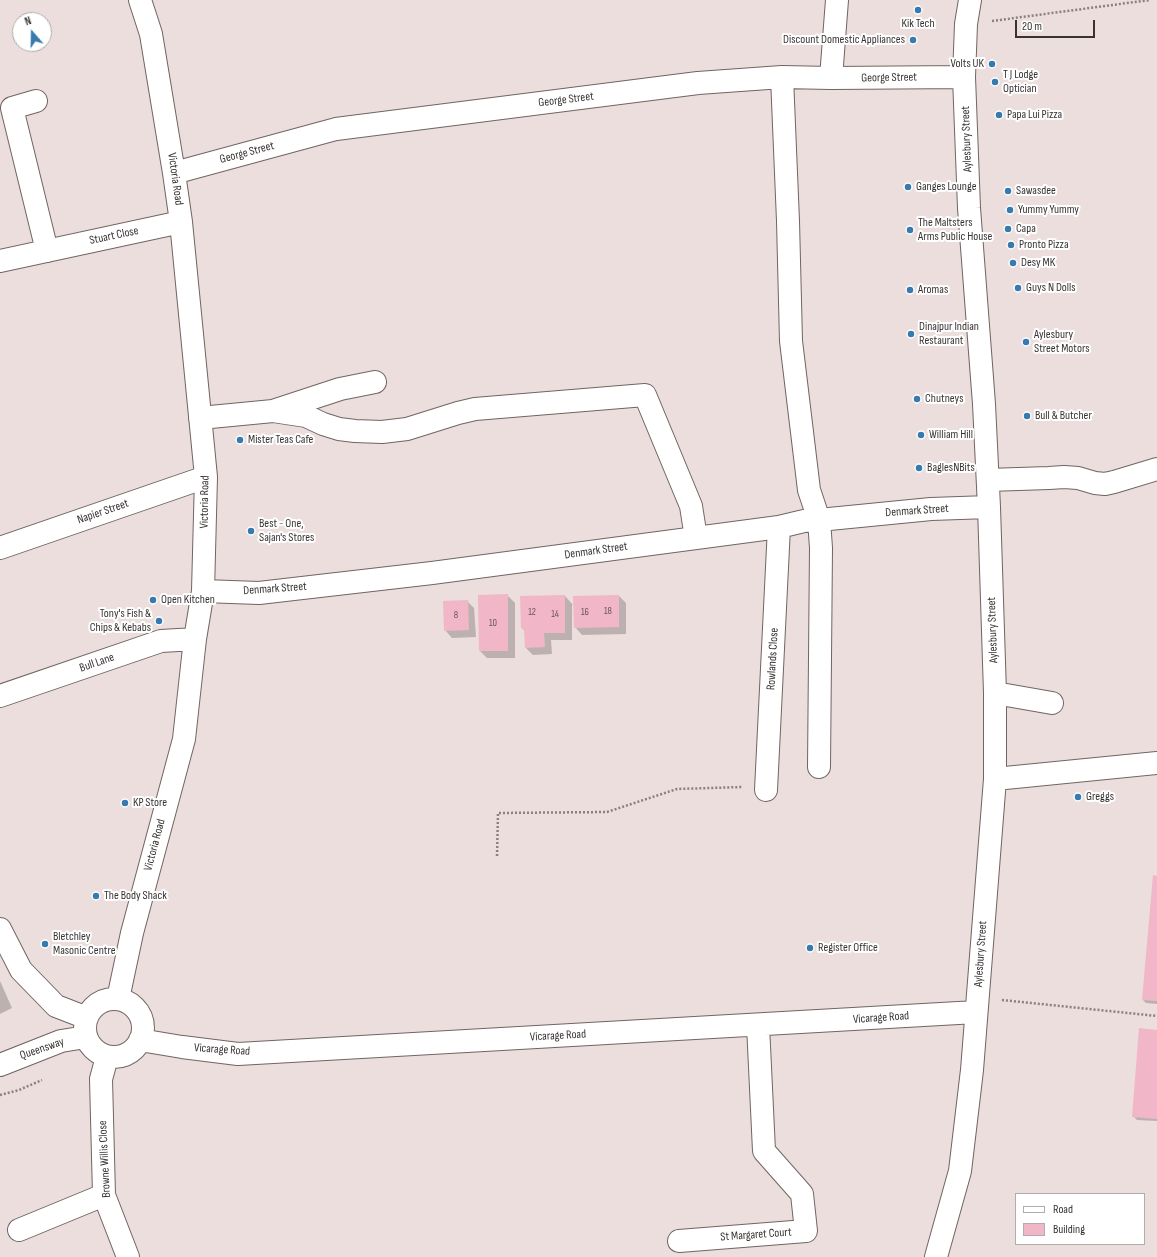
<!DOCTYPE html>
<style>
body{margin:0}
#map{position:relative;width:1157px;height:1257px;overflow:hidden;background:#ebdedc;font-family:"Sofia Sans Condensed",sans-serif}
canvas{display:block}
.legend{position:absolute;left:1015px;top:1193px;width:130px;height:52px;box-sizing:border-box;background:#fff;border:1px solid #afadad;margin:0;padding:5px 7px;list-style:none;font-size:12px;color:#383332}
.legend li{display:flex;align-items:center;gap:8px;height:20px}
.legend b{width:20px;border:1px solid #afadad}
.north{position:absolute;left:12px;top:12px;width:40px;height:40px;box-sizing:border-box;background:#fff;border:1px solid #afadad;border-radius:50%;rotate:340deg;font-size:11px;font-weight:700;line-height:16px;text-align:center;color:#383332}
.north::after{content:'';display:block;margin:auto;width:14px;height:18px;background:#377ab0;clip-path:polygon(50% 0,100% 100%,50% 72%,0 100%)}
.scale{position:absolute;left:1015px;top:20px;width:80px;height:18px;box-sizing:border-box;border:2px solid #383332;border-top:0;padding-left:5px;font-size:12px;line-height:14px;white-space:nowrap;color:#383332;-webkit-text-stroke:3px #fff;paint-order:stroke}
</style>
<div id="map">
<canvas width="1157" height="1257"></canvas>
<ul class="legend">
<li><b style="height:5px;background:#fff"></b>Road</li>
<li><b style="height:11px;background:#f1b6c7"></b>Building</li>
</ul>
<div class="north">N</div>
<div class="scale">20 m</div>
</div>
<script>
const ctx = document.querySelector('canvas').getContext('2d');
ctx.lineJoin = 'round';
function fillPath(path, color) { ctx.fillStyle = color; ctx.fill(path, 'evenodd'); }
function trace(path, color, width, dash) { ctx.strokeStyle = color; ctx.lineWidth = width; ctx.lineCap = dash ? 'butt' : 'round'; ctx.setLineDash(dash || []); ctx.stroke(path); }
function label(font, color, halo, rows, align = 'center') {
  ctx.font = font + ' "Sofia Sans Condensed",sans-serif'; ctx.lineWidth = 4; ctx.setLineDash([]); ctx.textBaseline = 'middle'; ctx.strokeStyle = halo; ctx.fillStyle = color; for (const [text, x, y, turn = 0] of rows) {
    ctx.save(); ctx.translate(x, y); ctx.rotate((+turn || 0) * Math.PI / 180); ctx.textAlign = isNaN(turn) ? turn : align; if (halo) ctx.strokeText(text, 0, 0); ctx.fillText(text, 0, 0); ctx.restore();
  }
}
const shadow = new Path2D(`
 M507,595L515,603V658H487L480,651Z
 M565,596L573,605H572V640H551L552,654L533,655L526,648L525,631L522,628Z
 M619,596L626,603V634L582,635L575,627Z
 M467,601L474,608L476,637L452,638L445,630Z
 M1157,877V1004L1146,1003L1143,1000Z
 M0,981L12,1008L0,1014Z
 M1157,1031V1121L1137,1120L1133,1116Z`);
const building = new Path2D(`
 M508,594V651H479L478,595Z
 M565,595V633H544L545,647L525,648L524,629L521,628L520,596Z
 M619,595V627L574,628L573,596Z
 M468,600L469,630L444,631L443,601Z
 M1153,875L1157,876V1001L1142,1000Z
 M1139,1028L1157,1030V1119L1132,1117Z`);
const path = new Path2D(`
 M992,21L1150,0
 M497,856L498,813L607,812L677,789L742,787
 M1002,1000L1157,1016
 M0,1095L19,1090L42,1080`);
const minor = new Path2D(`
 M782,77L788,221L791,341L809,490L819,520L821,548L819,767
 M831,78L837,0
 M36,101L12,108L47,251
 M174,173L336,129L698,83L782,77L831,78L964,77
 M0,261L181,222
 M273,411L306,416L323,424L339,429L355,431L382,432L407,429L458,413L475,409L645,395L691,506L696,538
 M200,418L273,411L340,389L375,382
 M988,480L1049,478L1064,477L1078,478L1095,483L1105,484L1114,482L1157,469
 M0,548L206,477
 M203,591L259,593L432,573L779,527L804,521L819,520L931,509L989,507
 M995,693L1052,703
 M0,696L161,641L195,639
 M995,779L1157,763
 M766,790L779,527
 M0,929L21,970L56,1006L87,1018
 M85 1028a29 29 0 1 1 58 0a29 29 0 1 1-58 0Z
 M118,999L132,933L184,739L195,639L203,591L206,477L181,222L174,173L151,34L140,0
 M140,1040L182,1047L238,1054L976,1012
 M107,1057L101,1079L104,1195L128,1257
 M0,1065L61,1041L86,1037
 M19,1230L104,1195
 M679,1241L806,1231L802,1194L764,1151L758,1025
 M936,1257L960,1171L972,1070L995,779V693L989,507L984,404L969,208L964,77L966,24L970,0`);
const markers = [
 [918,10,4,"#377ab0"],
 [913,40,4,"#377ab0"],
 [992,64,4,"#377ab0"],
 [995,82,4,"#377ab0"],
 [999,115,4,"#377ab0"],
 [908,187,4,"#377ab0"],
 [1008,191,4,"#377ab0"],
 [1010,210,4,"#377ab0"],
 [1008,229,4,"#377ab0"],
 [910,230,4,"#377ab0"],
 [1011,245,4,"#377ab0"],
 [1013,263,4,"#377ab0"],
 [1018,288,4,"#377ab0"],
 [910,290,4,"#377ab0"],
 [911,334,4,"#377ab0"],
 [1026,342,4,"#377ab0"],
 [917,399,4,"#377ab0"],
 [1027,416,4,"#377ab0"],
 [921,435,4,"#377ab0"],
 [240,440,4,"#377ab0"],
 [919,468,4,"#377ab0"],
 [251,531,4,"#377ab0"],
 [153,600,4,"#377ab0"],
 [159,621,4,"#377ab0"],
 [1078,797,4,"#377ab0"],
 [125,803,4,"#377ab0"],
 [96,896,4,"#377ab0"],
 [45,944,4,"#377ab0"],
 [810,948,4,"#377ab0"]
];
const numberNames = [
 ["18",608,611],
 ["12",532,612],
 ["16",585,612],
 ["14",555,614],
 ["8",456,615],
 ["10",493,623]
];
const poiNames = [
 ["Kik Tech",918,24,"center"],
 ["Discount Domestic Appliances",905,40,"right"],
 ["Volts UK",984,64,"right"],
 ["T J Lodge",1003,75],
 ["Optician",1003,89],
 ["Papa Lui Pizza",1007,115],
 ["Ganges Lounge",916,187],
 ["Sawasdee",1016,191],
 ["Yummy Yummy",1018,210],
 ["The Maltsters",918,223],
 ["Arms Public House",918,237],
 ["Capa",1016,229],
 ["Pronto Pizza",1019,245],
 ["Desy MK",1021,263],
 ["Guys N Dolls",1026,288],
 ["Aromas",918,290],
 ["Dinajpur Indian",919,327],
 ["Restaurant",919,341],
 ["Aylesbury",1034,335],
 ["Street Motors",1034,349],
 ["Chutneys",925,399],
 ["Bull & Butcher",1035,416],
 ["William Hill",929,435],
 ["Mister Teas Cafe",248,440],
 ["BaglesNBits",927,468],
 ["Best - One,",259,524],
 ["Sajan's Stores",259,538],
 ["Open Kitchen",161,600],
 ["Tony's Fish &",151,614,"right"],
 ["Chips & Kebabs",151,628,"right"],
 ["Greggs",1086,797],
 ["KP Store",133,803],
 ["The Body Shack",104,896],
 ["Bletchley",53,937],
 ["Masonic Centre",53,951],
 ["Register Office",818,948]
];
const streetNames = [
 ["George Street",889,78,-1],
 ["George Street",566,100,-7],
 ["Aylesbury Street",967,139,-92],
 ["George Street",247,153,-15],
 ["Victoria Road",175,179,82],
 ["Stuart Close",114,236,-12],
 ["Victoria Road",205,502,-89],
 ["Denmark Street",917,511,-4],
 ["Napier Street",103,512,-19],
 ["Denmark Street",596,551,-8],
 ["Denmark Street",275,589,-4],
 ["Aylesbury Street",993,630,-92],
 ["Rowlands Close",773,659,-87],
 ["Bull Lane",97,663,-19],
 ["Victoria Road",155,845,-75],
 ["Aylesbury Street",981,954,-86],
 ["Vicarage Road",881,1018,-4],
 ["Vicarage Road",558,1036,-3],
 ["Queensway",42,1049,-19],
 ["Vicarage Road",222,1050,4],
 ["Browne Willis Close",105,1159,-93],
 ["St Margaret Court",756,1235,-4]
];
fillPath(shadow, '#0003');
fillPath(building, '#f1b6c7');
trace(minor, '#706563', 24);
trace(path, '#89817f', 2.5, [2, 2]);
trace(minor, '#fff', 22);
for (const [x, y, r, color] of markers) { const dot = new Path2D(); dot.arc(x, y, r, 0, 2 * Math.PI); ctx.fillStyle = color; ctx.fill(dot); trace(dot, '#fff', 1.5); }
label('10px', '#665457', null, numberNames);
label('12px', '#383332', '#fff', poiNames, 'left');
label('12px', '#383332', '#fff', streetNames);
</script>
